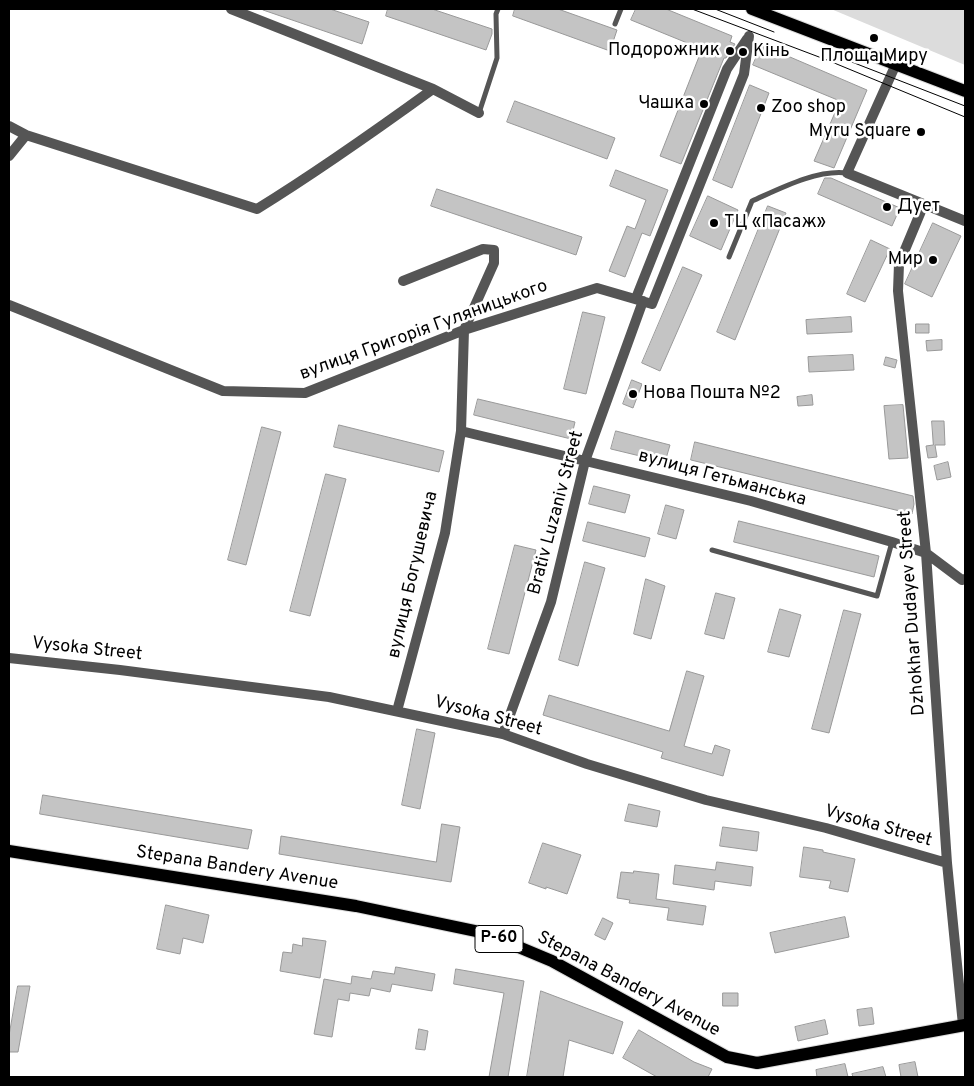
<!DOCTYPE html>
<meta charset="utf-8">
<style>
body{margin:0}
#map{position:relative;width:974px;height:1086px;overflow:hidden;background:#fff;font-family:Overpass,sans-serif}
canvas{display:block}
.frame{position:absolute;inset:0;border:10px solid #000;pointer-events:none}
</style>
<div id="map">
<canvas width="974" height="1086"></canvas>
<div class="frame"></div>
</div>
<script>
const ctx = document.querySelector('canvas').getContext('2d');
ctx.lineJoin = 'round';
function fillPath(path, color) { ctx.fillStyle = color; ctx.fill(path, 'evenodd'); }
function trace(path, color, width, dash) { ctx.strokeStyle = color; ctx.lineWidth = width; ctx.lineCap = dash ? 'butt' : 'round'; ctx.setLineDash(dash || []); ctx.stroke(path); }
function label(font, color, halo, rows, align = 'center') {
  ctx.font = font + ' Overpass,sans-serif'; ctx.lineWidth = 5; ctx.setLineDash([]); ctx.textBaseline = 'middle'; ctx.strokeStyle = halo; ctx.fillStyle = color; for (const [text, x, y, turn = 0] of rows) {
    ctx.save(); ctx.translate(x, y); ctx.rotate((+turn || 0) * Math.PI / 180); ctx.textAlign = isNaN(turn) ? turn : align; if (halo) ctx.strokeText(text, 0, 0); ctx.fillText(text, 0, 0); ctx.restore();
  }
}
const green = new Path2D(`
 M831,9H965V65Z`);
const building = new Path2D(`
 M263,9H330L369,22L362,44L263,10Z
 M388,9H432L492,29V34L486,50L386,16Z
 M515,9H558L617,30L610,51L513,16Z
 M636,9H666L732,36L730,42L735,44L726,58H724L681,164L660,156L702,49L631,20Z
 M762,45L867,90L834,168L814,161L840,101L753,65Z
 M750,85L769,93L732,188L713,180Z
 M515,101L615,138L607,159L507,122Z
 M616,170L668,190L650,236L642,233L625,277L609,271L627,226L635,229L646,200L610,186Z
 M825,178H831L900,208L892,226L818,194Z
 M437,189L582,237L576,255L431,206Z
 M708,196L738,210L721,250L690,236Z
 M768,206L786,213L735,340L717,332Z
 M933,223L961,236L932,297L905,284Z
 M871,240L890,249L865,302L847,294Z
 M683,267L702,275L660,371L642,363Z
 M583,312L605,317L586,394L564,389Z
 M851,317L852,332L807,334L806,320Z
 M916,324H929V333H916Z
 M942,340V350L927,351L926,341Z
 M853,355L854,370L809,372L808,357Z
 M886,357L897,360L895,368L884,365Z
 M632,380L642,384L633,408L623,404Z
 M812,395L813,405L798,406L797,397Z
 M478,399L575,422L571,439L474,415Z
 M903,405L908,458L889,459L884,406Z
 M932,421H944L945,445H935L937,457L928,458L926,446L933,445Z
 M339,425L444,451L439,472L334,447Z
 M262,427L281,432L246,565L228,560Z
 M616,431L670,445L665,462L611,449Z
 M695,442L913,496L914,504L912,514L691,460Z
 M948,462L951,477L937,480L934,466Z
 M326,474L346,479L310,616L290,611Z
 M594,486L630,495L625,513L589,504Z
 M666,505L684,510L676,539L658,534Z
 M739,521L879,556L874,577L734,542Z
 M588,522L650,538L645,557L583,541Z
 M515,545L536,550L509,654L488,649Z
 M585,562L605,568L578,666L559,660Z
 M646,579L665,586L651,639L634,634Z
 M716,593L735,598L724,639L705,634Z
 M780,609L801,615L789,657L768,652Z
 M844,610L861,614L829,733L812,729Z
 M687,671L704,676L684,746L712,754L715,745L730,750L723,776L661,758L663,752L543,715L549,695L669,731Z
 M417,729L435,733L420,809L402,805Z
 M43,795L252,830L248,849L40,814Z
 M629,804L660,811L657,827L625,821Z
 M442,824L460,827L451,882L279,854L281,836L436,862Z
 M723,827L759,832L757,851L720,846Z
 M543,843L581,855L567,894L546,887V889L529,883Z
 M804,847L823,850V852L855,859L848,892L829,888L831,881L800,877Z
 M717,862L753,867L751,886L715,881L714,890L673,884L675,865L715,870Z
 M634,871L659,874L656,899L706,906L703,925L667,920L669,908L629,903L630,900L617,898L621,872L633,873Z
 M166,905L209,915L203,943L183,938L180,954L157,949Z
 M845,917L849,937L775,953L770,933Z
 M603,918L613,923L605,940L595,935Z
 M303,938L326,941L320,978L280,971L283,952L292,953L293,944L302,946Z
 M396,967L435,974L432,991L392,984L390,992L371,988L369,996L350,993L349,1001L338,999L332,1037L314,1034L324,979L351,984L352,976L371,979L373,971L394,974Z
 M456,969L524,981L508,1077H489L504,993L454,984Z
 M18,986H30L18,1052H9V1036Z
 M541,991L623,1022L613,1054L569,1040L563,1077H527Z
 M723,993H738V1006H723Z
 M872,1008L874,1024L859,1026L857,1010Z
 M825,1020L828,1034L798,1041L795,1027Z
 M419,1029L428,1031L425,1050L416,1049Z
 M639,1030L694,1062L712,1069L708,1077H657L623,1058Z
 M915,1062L918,1077H901L899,1065Z
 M845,1064L848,1077H817L816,1070Z
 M883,1067L886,1077H853L852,1074Z`);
const lane = new Path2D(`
 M615,24L621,9
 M479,113L497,58L496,14L498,9
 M729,257L752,201C779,189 817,169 847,173
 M712,550L877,596L892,542`);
const street = new Path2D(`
 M231,9L433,89L479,113
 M896,64L847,173L965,221
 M9,126L26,135
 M9,156L26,135L257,209C317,172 375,131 433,89
 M924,204L899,264L898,291L926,553L947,863L963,1025
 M636,298L727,69L747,39
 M9,305L223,391L305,393L464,330L597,288L652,304L744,74L749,36
 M461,431L751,501L892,542L926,553L962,580L965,579
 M9,658L120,670L329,697L503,734L587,764L706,800L826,828L947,863
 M397,711L445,533L461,431L464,330L494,263V250L483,249L403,281
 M503,734L551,602L585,461L643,301`);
const primary = new Path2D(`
 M752,9L965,91
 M9,851L356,906L485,933L552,961L727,1057L757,1063L965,1025`);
const tram = new Path2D(`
 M692,9L827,60L965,117
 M715,9L774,32
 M844,59L965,106`);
const markers = [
 [874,38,5,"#000"],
 [730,51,5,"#000"],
 [743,52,5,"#000"],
 [704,104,5,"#000"],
 [761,108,5,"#000"],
 [921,132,5,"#000"],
 [887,207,5,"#000"],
 [714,223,5,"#000"],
 [933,260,5,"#000"],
 [633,394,5,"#000"]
];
const shields = [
 [499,939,48]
];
const shieldNames = [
 ["Р-60",499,939]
];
const poiNames = [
 ["Подорожник",720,51,"right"],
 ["Кінь",753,52],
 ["Площа Миру",874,57,"center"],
 ["Чашка",694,104,"right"],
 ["Zoo shop",771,108],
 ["Myru Square",911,132,"right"],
 ["Дует",897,207],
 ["ТЦ «Пасаж»",724,223],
 ["Мир",923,260,"right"],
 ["Нова Пошта №2",643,394]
];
const streetNames = [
 ["вулиця Григорія Гуляницького",424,331,-20],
 ["вулиця Гетьманська",722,479,15],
 ["Brativ Luzaniv Street",557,513,-75],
 ["вулиця Богушевича",414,575,-77],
 ["Dzhokhar Dudayev Street",913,613,-94],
 ["Vysoka Street",87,650,6],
 ["Vysoka Street",488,717,15],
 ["Vysoka Street",878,827,16],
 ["Stepana Bandery Avenue",237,869,9],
 ["Stepana Bandery Avenue",628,985,28]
];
fillPath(green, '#dcdcdc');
fillPath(building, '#c4c4c4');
trace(building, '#999', 1);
trace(primary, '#dbdbdb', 14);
trace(lane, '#555', 5);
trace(street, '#555', 10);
trace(primary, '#000', 12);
trace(tram, '#000', 1);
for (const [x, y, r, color] of markers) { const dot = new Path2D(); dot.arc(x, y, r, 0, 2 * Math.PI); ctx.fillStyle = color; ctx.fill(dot); trace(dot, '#fff', 2); }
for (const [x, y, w] of shields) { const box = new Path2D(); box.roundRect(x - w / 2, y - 13.5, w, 27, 4); ctx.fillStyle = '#fff'; ctx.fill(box); trace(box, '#000', 1); }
label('bold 16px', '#000', null, shieldNames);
label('18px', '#000', '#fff', poiNames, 'left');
label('18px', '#000', '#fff', streetNames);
</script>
